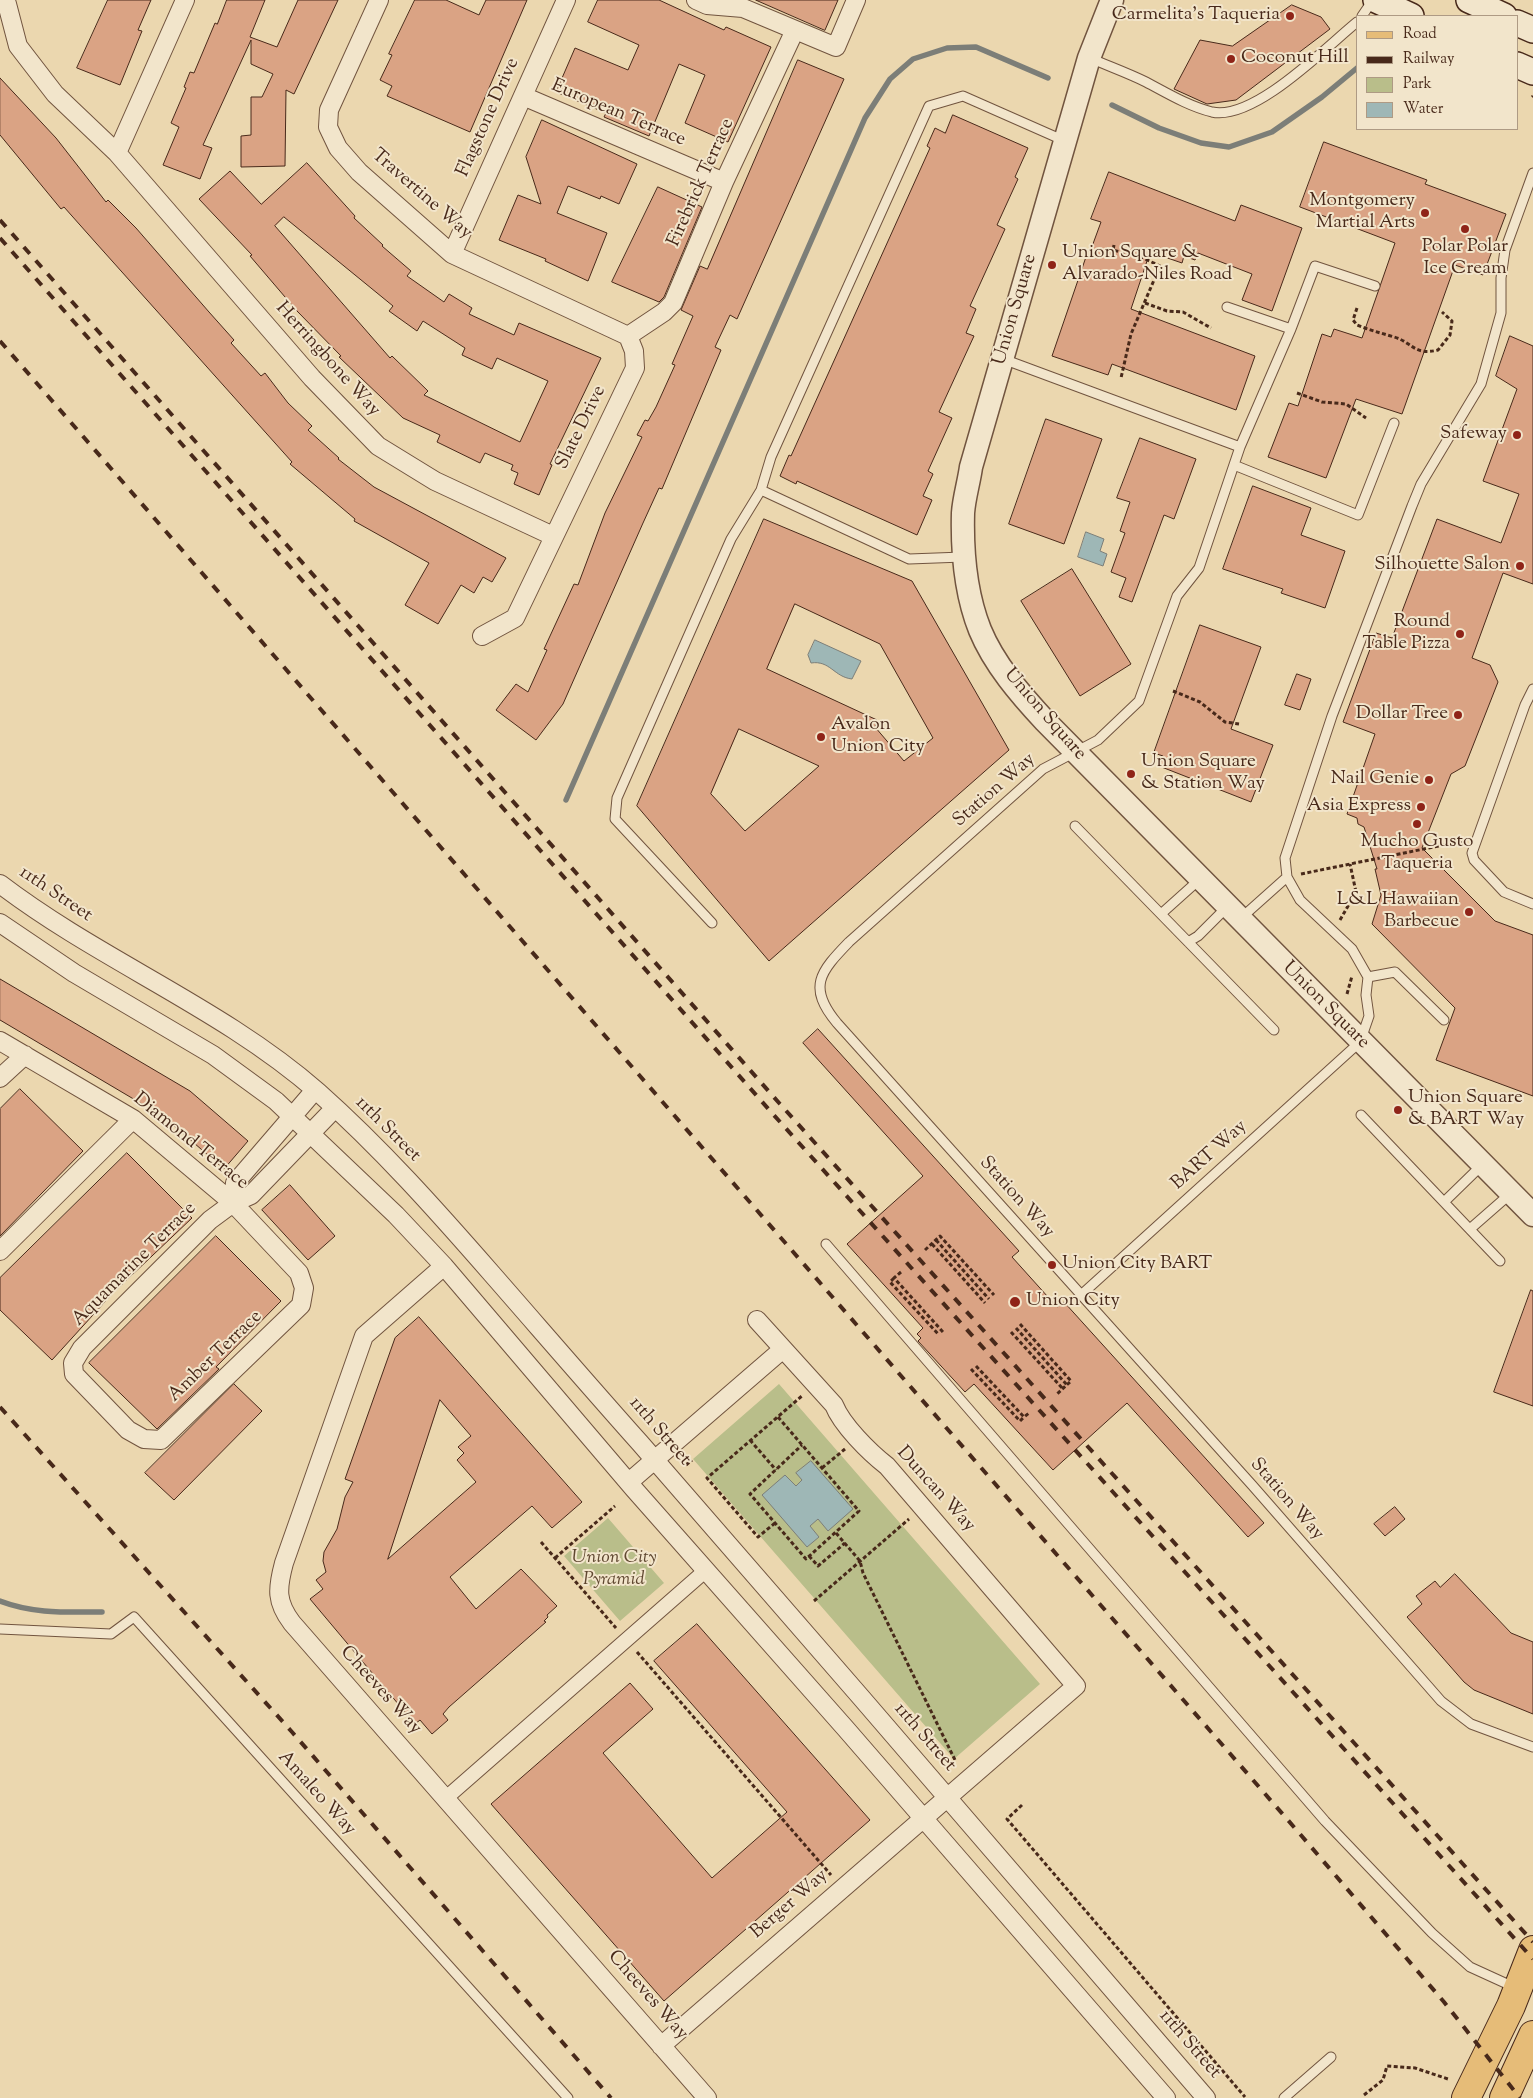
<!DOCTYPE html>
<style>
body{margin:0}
#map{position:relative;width:1533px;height:2098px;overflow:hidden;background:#ebd7af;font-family:"Sorts Mill Goudy",serif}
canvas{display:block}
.legend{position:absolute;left:1356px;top:15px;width:162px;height:115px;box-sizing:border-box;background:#f2e5cb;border:1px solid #ae9a84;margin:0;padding:6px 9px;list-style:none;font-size:15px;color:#48291a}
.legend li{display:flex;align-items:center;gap:10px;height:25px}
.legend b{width:25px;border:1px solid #ae9a84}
</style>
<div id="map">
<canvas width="1533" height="2098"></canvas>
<ul class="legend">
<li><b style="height:6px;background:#e6bc78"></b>Road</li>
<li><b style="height:6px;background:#48291a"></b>Railway</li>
<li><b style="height:14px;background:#b9be8a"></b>Park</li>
<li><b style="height:14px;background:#9eb7b6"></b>Water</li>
</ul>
</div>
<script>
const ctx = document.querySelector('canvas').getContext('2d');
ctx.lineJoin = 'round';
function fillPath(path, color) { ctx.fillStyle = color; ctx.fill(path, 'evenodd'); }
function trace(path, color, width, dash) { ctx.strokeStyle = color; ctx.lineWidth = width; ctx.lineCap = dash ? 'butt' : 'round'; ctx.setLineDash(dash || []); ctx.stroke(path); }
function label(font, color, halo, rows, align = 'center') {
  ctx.font = font + ' "Sorts Mill Goudy",serif'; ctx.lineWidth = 4; ctx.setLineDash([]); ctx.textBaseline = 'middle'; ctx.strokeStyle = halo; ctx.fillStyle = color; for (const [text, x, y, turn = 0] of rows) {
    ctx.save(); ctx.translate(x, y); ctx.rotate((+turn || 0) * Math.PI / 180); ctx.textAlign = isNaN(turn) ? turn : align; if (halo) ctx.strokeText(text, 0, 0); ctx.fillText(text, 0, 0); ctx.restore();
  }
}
const green = new Path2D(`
 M779,1384L1040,1684L954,1759L693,1459Z
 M608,1518L664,1583L620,1621L564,1556Z`);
const water = new Path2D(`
 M1086,532L1104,539L1100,551L1107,554L1103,566L1078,557Z
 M815,640L861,661L852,679C834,677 830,660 811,663L808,655Z
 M811,1461L853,1509L828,1531L818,1519L810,1526L819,1537L807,1547L762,1495L785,1475L796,1486L802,1480L796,1473Z`);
const stream = new Path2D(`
 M1112,105L1159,128L1201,143L1229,147L1272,132L1322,97L1357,68
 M566,800L865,118L890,79L913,59L947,48L976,47L1048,78
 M0,1601C34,1614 66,1612 102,1612`);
const building = new Path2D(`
 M108,0H151L138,30L142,31L120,85L77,68Z
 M227,0H265L250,37L277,47L298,0H338L294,94L286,90L285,166L241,167V136L251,135V97H262L273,74L251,64V40L203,145L212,148L200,179L163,165L179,127L171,123L186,88L184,87L190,72L194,73L215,23L217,24Z
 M415,0H446L479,15L486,0H527L470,132L387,96L392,86L380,80L392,55L389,54Z
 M598,0H659L724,30L726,27L771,47L728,142L685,123L705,75L679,64L649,136L604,117L606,113L556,92L575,48L628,70L639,45L588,22Z
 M756,0H838L825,30Z
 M1292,5L1321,17L1330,29L1236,100L1207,104L1174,89L1200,40L1232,46Z
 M798,60L844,79L737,319L730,315L715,347L721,350L662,489L659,488L643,523L563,704L536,740L496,710L516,684L528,692L547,650L544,649L574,584L578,585L605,513L642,437L637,435L645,420L648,421L656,407L675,365L672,364L693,316L681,310L700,266L707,269Z
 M0,78L56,138L106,202L108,200L136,228L209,312L234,340L231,343L261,376L265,373L288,403L312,426L308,430L339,458L338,459L374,487L506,558L492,582L483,577L474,593L461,585L438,624L405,605L429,563L354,521L355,519L290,464L292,462L96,243L64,207L61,209L0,135Z
 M953,115L1028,148L1015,177L1018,179L997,225L1005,229L970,306L976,309L966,333L974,336L939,412L952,418L928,471L933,474L923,496L932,500L917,535L797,481L796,484L780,476L789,455L791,456L930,148L927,146L935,128L945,133Z
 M542,120L637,164L619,204L601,196L600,199L568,186L557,213L607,233L588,281L545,261L546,259L499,240L518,195L541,204L526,157Z
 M1324,142L1427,180L1425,184L1506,214L1483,275L1455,265L1402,414L1356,399L1326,478L1268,457L1289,403L1298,406L1322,334L1331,337L1334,329L1362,338L1395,243L1300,207Z
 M307,163L355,216L354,218L383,245L382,246L411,271L407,276L444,302L449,294L472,308L469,314L514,335L519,323L601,358L550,464L552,465L539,495L514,484L518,473L511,470L513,465L485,453L480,463L437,442L440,435L403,418L339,357L341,356L297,311L250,256L252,255L199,199L230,171L261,204ZM284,217L393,306L389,311L417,331L423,321L465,348L462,355L492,369L497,358L548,381L520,442L424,395L428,391L392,356L390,358L275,226Z
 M1109,172L1235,221L1241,205L1302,228L1272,311L1242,300L1252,274L1198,253L1195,260L1184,256L1182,263L1150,252L1131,309L1255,356L1236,410L1112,364L1108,375L1052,356L1088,251L1090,252L1101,222L1091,219Z
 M658,187L702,207L664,297L659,302L612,282Z
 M1510,336L1533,346V584L1503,573L1472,658L1490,665L1498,682L1465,766L1451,774L1422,848L1495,921L1533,935V1096L1436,1060L1455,1008L1372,924L1381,895L1375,869H1377L1364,827L1358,824L1357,818L1347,814L1375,734L1343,722L1376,633L1392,638L1437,519L1501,543L1519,494L1483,481L1517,389L1496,376Z
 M1046,419L1102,439L1064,544L1009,524Z
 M1140,438L1196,459L1174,519L1164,515L1132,602L1119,597L1126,578L1111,572L1125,533L1120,531L1130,502L1117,498Z
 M1253,486L1311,508L1301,535L1345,551L1325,608L1281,593L1283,589L1223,569Z
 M764,519L912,581L1009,750L769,961L637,806ZM795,604L880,644L933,738L904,761L875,727L877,720L767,669ZM739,729L819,766L745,831L711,794Z
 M1072,569L1131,664L1080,696L1021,601Z
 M1200,625L1261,647L1231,729L1273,745L1251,802L1159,766L1163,756L1154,753Z
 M1297,674L1311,679L1300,710L1285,705Z
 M0,979L190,1091L248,1141L224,1169L164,1117L0,1020Z
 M818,1029L1019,1251L1012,1257L1057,1307L1064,1302L1264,1523L1248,1537L1127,1403L1053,1470L974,1384L965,1392L918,1341L921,1338L917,1334L923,1328L847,1244L923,1176L803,1043Z
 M20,1089L83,1151L0,1236V1109Z
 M127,1153L192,1218L113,1293L52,1360L0,1310V1278Z
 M290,1185L335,1236L308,1260L262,1210Z
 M216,1236L281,1301L216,1367L219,1369L157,1429L89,1363Z
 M1531,1290L1533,1291V1406L1494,1392Z
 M419,1317L582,1502L552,1528L532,1506L450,1577L476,1609L521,1569L557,1606L547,1615L548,1617L544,1621L546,1622L449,1707L443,1714L448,1720L432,1734L420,1720L415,1724L310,1599L323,1589L316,1580L326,1572L323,1561L324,1552L337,1529L345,1497L353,1482L345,1479L395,1338ZM440,1400L471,1436L458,1447L464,1453L457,1460L476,1482L388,1559Z
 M234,1384L262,1411L174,1500L145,1473Z
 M1395,1507L1405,1519L1385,1536L1374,1524Z
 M1455,1574L1511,1633L1533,1642V1714L1474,1690L1464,1682L1407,1617L1422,1604L1416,1596L1435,1581L1440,1587Z
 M697,1624L870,1820L664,2001L491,1804L630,1683L653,1709L603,1753L712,1878L787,1812L654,1661Z`);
const path = new Path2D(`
 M1532,97L1533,96
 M1114,245L1113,250L1143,258L1160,266L1131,334L1121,378
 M1145,303L1167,311L1183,312L1211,328
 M1357,308L1353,320L1357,325C1369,330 1381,333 1394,337C1412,342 1414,356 1438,350L1450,335L1452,321L1442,312
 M1297,393L1322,402L1346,404L1366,418
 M1173,691L1200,702L1225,722L1239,724
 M1301,874L1463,841
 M1340,920L1356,892L1350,864
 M1347,994L1352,976
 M936,1240L989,1299
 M932,1244L985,1303
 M925,1250L940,1236L994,1295
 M901,1272L894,1278L943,1332
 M894,1278L890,1282L939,1335
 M1020,1324L1071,1381L1056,1395
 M1016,1328L1067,1385
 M1011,1332L1063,1389
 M976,1366L1024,1417L1029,1413
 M971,1369L1020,1421L1024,1417
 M778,1417L859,1511L806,1559L750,1494L802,1445
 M750,1440L776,1470
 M686,1465L692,1460
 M822,1468L845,1449
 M775,1523L758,1537L707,1478L803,1395
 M836,1533L860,1561L863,1573L955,1760
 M541,1542L616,1628
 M809,1556L818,1566L845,1543
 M555,1558L615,1506
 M814,1601L909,1519
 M637,1652L831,1875
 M1022,1805L1007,1819L1245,2097
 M1364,2095L1383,2080L1387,2066L1415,2068L1448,2079`);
const service = new Path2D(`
 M1362,16L1373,0
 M1090,58C1108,66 1128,73 1146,82C1167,93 1188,106 1212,112C1254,121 1325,48 1357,22
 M1375,286L1315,266L1291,329L1240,447L1199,568L1177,596L1139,701L1098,740L1043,769L849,942C820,972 807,987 837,1023L1252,1485L1441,1701L1471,1724L1533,1747
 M1227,307L1291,329
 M1003,359L1240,447
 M1234,465L1358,515L1394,423
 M761,490L909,559L963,557
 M1533,689L1525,705L1472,853L1474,860L1504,892L1533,904
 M1075,826L1274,1030
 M1161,914L1200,879
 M1240,919L1287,877
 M712,923L615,819L617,798L731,539L761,490L771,457L929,106L963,96L1065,141
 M1188,942L1198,936L1227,907
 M1368,977L1395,972L1444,1020
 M1361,1115L1500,1261
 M1444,1202L1482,1165
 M1470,1229L1510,1194
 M826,1244L1325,1821L1432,1933L1470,1967L1516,1988
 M1081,1295L1360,1042L1369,1016L1366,995L1368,977L1352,949L1300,900L1287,877L1285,858L1332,716L1412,506L1421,484L1481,384L1501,313V278L1505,250L1533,173
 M0,1629L111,1634L134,1617L568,2098
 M1284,2098L1331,2057`);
const pedestrian = new Path2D(`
 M446,1798L705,1571`);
const minor = new Path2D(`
 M379,0L329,110L328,127L338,148L359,172L452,254L628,336
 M696,0L707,5L743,8L836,47L856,0
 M7,4L18,46L55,94L117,153L312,378L378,446L435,481L553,536
 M523,96L724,182
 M117,153L185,0
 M452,254L566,0
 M628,336L664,312L673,303L724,182L795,30
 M482,636L515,618L635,368L634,351L628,336
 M0,884C101,961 222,1008 318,1092C381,1148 437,1211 492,1274C541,1330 590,1387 640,1443C830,1660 1018,1880 1206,2098
 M0,923L74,973L213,1055L276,1101L396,1215L444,1266L634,1489L846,1729L1166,2098
 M0,1041L133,1119L233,1203L299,1273L304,1288L301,1305L161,1440L144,1439L128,1430L74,1374L73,1363L82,1348L210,1220L233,1203L251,1195L335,1108
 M0,1078L25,1055
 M233,1203L235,1183L315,1090
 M0,1251L133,1119
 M444,1266L364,1336L284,1563C277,1589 276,1602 292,1623L707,2098
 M629,1482L783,1349
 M661,2046L1076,1686L887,1466C869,1452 842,1425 834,1405L757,1320`);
const tertiary = new Path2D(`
 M1112,0L1089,58L971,467C969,482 964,498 963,513C962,551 966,595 980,630C994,664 1020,694 1045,721L1533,1215`);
const secondary = new Path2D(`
 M1376,0L1411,16
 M1469,0L1504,16
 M1517,23L1533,30
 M1517,65L1533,72`);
const primary = new Path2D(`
 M1466,2098L1511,2006L1533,1950
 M1504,2098L1533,2035`);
const rail = new Path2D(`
 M0,220L780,1104L1533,1942
 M0,238L772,1113L1533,1959
 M0,341L1300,1834L1444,2002L1520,2098
 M0,1407L292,1732L611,2098`);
const markers = [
 [1290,16,5,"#8f2418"],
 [1231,59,5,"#8f2418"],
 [1425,213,5,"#8f2418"],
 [1465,229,5,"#8f2418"],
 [1052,265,5,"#8f2418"],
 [1517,435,5,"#8f2418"],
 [1520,566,5,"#8f2418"],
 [1460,634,5,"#8f2418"],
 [1458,715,5,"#8f2418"],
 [821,737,5,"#8f2418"],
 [1131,774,5,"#8f2418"],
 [1429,780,5,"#8f2418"],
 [1421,807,5,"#8f2418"],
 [1417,824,5,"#8f2418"],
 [1469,912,5,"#8f2418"],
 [1398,1110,5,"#8f2418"],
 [1052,1265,5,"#8f2418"],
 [1015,1302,6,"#8f2418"]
];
const poiNames = [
 ["Carmelita's Taqueria",1280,16],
 ["Coconut Hill",1241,59,"left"],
 ["Montgomery",1415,202],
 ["Martial Arts",1415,224],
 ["Polar Polar",1465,248,"center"],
 ["Ice Cream",1465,270,"center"],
 ["Union Square &",1062,254,"left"],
 ["Alvarado-Niles Road",1062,276,"left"],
 ["Safeway",1507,435],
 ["Silhouette Salon",1510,566],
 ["Round",1450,623],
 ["Table Pizza",1450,645],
 ["Dollar Tree",1448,715],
 ["Avalon",831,726,"left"],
 ["Union City",831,748,"left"],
 ["Union Square",1141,763,"left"],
 ["& Station Way",1141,785,"left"],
 ["Nail Genie",1419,780],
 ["Asia Express",1411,807],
 ["Mucho Gusto",1417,843,"center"],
 ["Taqueria",1417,865,"center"],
 ["L&L Hawaiian",1459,901],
 ["Barbecue",1459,923],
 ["Union Square",1408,1099,"left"],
 ["& BART Way",1408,1121,"left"],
 ["Union City BART",1062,1265,"left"],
 ["Union City",1026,1302,"left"]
];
const streetNames = [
 ["European Terrace",618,114,23],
 ["Flagstone Drive",489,118,-66],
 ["Firebrick Terrace",702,183,-66],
 ["Travertine Way",421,195,41],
 ["Union Square",1016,310,-74],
 ["Herringbone Way",327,360,48],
 ["Slate Drive",582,428,-64],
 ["Union Square",1044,715,49],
 ["Station Way",995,791,-41],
 ["11th Street",55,895,34],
 ["Union Square",1325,1006,45],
 ["11th Street",387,1130,45],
 ["Diamond Terrace",190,1142,39],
 ["BART Way",1210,1156,-42],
 ["Station Way",1016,1198,48],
 ["Aquamarine Terrace",135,1265,-45],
 ["Amber Terrace",216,1357,-44],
 ["11th Street",659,1432,49],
 ["Duncan Way",935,1490,48],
 ["Station Way",1286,1500,49],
 ["Cheeves Way",380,1691,48],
 ["11th Street",924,1738,49],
 ["Amaleo Way",316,1794,48],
 ["Berger Way",790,1905,-41],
 ["Cheeves Way",647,1996,49],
 ["11th Street",1189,2045,49]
];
const parkNames = [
 ["Union City",614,1559],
 ["Pyramid",614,1581]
];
fillPath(green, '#b9be8a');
fillPath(water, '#9eb7b6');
trace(water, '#7c7e78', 1);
trace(stream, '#7c7e78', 5.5);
fillPath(building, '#daa384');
trace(building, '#48291a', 1);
trace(service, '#71543f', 11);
trace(pedestrian, '#71543f', 16);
trace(minor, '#71543f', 20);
trace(tertiary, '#71543f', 25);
trace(secondary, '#48291a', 28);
trace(primary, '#48291a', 30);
trace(path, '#48291a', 3, [4, 2.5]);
trace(service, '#f2e5cb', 9);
trace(pedestrian, '#f2e5cb', 14);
trace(minor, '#f2e5cb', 18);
trace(tertiary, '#f2e5cb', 22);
trace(secondary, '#f2e5cb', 25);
trace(primary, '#e6bc78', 28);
trace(rail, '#48291a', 4, [9, 9]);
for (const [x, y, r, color] of markers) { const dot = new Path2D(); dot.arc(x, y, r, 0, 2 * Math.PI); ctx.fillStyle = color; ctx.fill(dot); trace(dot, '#f2e5cb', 2); }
label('19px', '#48291a', '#f2e5cb', poiNames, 'right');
label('19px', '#48291a', '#f2e5cb', streetNames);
label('italic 19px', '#5f4730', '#f2e5cb', parkNames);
</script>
